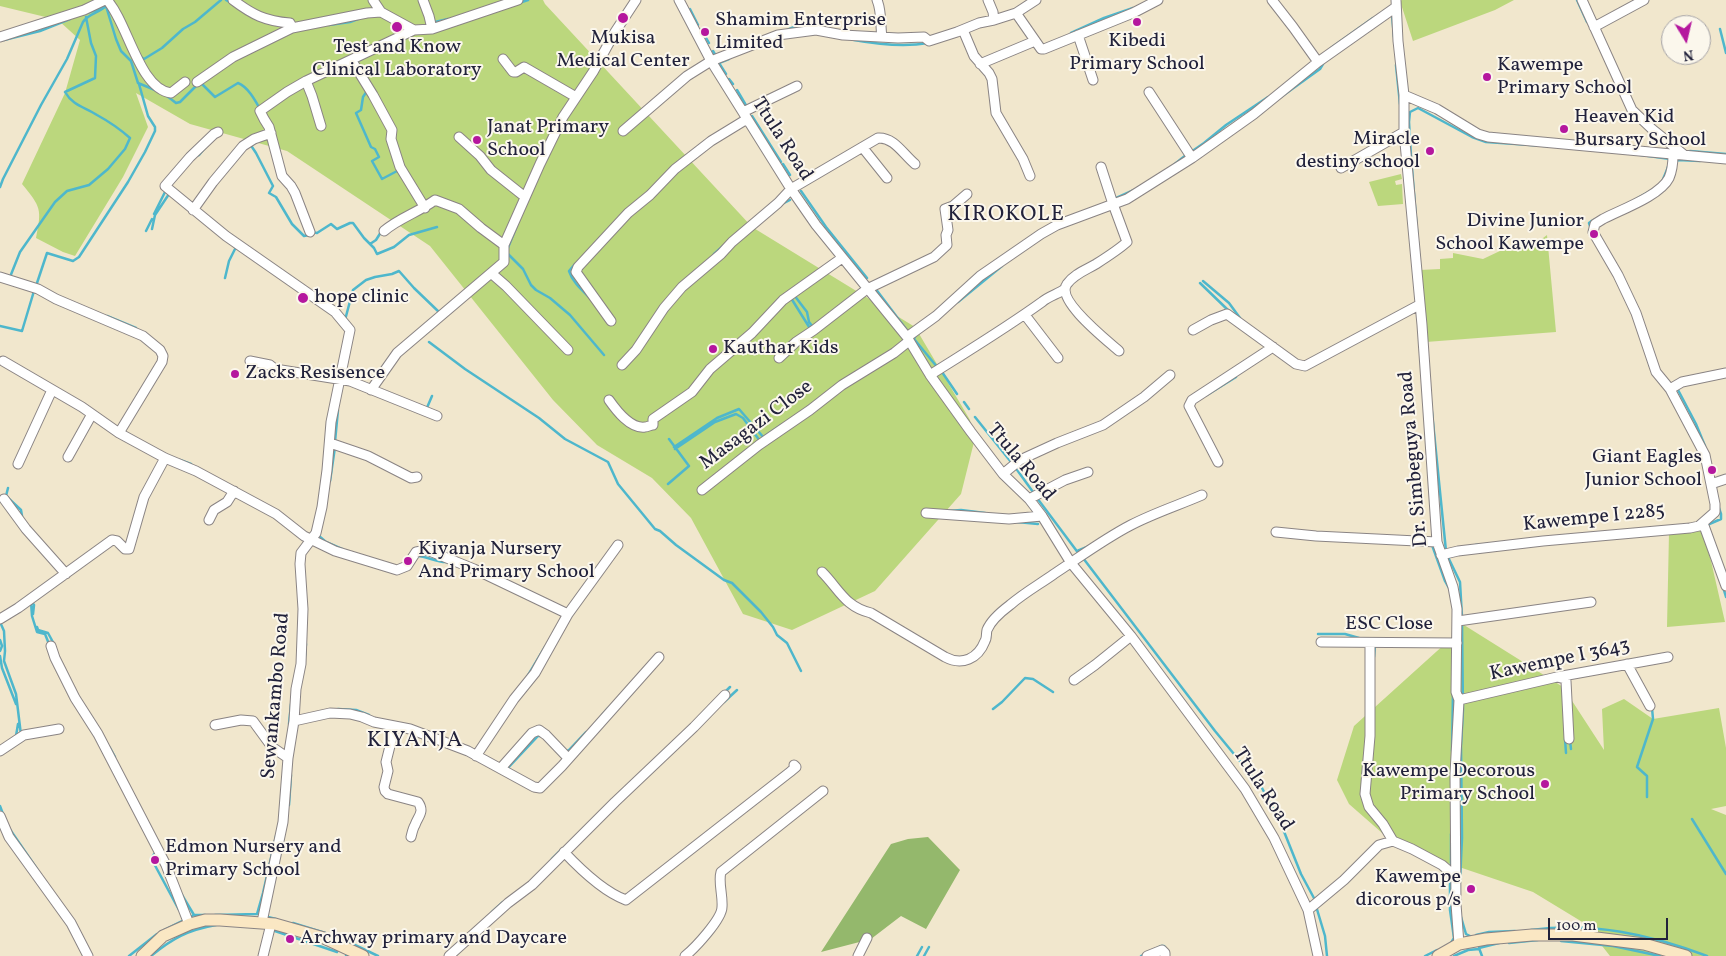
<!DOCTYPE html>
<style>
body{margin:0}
#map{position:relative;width:1726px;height:956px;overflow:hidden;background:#f1e7cd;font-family:Vollkorn,serif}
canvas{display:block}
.north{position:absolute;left:1661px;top:15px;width:50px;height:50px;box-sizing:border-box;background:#fbf7ec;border:1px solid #a4a2a5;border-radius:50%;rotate:171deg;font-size:14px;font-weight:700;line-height:20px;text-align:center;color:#22223b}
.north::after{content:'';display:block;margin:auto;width:18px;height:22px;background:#b5179e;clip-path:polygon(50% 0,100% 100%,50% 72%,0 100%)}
.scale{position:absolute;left:1548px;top:918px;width:120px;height:22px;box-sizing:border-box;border:2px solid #22223b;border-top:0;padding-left:6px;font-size:15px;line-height:18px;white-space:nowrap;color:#22223b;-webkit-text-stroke:4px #fbf7ec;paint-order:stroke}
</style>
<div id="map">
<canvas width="1726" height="956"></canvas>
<div class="north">N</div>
<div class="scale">100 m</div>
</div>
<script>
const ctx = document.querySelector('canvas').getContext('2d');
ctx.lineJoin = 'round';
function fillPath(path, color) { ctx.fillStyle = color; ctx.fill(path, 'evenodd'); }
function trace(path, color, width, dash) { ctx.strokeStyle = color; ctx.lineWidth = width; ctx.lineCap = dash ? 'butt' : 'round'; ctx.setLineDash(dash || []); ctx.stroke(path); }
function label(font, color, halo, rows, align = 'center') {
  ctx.font = font + ' Vollkorn,serif'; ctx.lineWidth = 4; ctx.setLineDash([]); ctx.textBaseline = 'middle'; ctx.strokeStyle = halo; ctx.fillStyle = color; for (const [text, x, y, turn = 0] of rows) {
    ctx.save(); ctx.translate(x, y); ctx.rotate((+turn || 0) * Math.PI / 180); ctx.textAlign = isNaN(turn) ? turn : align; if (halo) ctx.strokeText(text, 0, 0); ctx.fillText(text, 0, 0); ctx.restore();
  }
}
const green = new Path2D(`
 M0,0H543L545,4L752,227L915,327L970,420L974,442L961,494L875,591L792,630L743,614L691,518L652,478L597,445L553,400L430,246L287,151L190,124L136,93L148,127L123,177L75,256L63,252L36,238C42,209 41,207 22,184L65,93L80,40L58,20L0,6Z
 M1402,0H1514L1495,10L1413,41L1400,1Z
 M1401,174L1402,179L1395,181L1396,185L1402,184L1403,204L1378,206L1369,182Z
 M1547,235L1556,332L1426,342L1420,270L1440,269V259L1453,258V253L1483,259L1502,250L1543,238Z
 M1702,531L1711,561L1725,622L1667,627L1669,533Z
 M1464,625L1563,687L1604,750L1602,709L1624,699L1653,719L1719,708L1726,748V806L1711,809L1726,815V956H1610L1584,923L1533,892L1397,846L1349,804L1337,780L1354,726L1457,633Z`);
const forest = new Path2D(`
 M928,837L960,870L926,929L901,916L871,939L821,952L891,844L908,839Z`);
const stream = new Path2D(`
 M226,0L231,3
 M1577,0L1587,22
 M519,3L528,0
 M106,6L116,39L121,51L131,61L138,83L155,90
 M690,9L698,25
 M87,13L103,7
 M1390,16L1392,15L1394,37
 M435,22L448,19
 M329,25L350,22L358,19
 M701,29L709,43
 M1720,29L1726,53
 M787,30L794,27H814
 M1071,33L1104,18L1133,8
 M4,40L40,31L70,19
 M854,40C876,44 906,47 928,43
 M1331,48L1373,18
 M713,51L716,56
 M141,57L144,59L162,48L183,29L195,22L221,0
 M348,64L349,69L358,77
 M1396,65L1400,104
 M726,74L719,63L729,59
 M729,79L733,84
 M201,83L215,97L238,83C248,87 255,100 260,109
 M737,90L747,107
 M367,91L363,97L361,110L356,113L371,147L375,149L379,157L372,161L382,179L399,170
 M167,96L176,103L180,102L197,85
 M1281,97L1320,69L1323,64
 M1418,108L1472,137L1486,142L1605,150L1670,159C1669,168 1664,175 1661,185L1620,208C1614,216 1598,215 1589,223L1595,241L1601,248L1631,306L1650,366L1665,385L1688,429L1703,454L1711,484L1709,489L1715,504L1713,513L1699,525L1686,528L1582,535L1476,545L1446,551L1430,393L1411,156L1409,122L1410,112Z
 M752,116L781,162
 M250,144L256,153L273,186L269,193L276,197L292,224L304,236L309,235
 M1690,151L1726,154
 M1191,152L1204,143L1226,125L1268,97
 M195,156L199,155L204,149
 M1676,162L1678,160L1700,161
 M783,164L790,175
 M1171,167L1186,155
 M0,187L3,179L41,105L67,59L83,22C89,13 100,13 107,5
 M801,191L826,227L867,278
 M1114,199L1134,190
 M784,203L790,200
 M154,214L166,190
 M152,229L155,215L169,194
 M146,231L152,219
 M311,232L317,233L331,224L337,229L350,223H353L364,238L374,248L377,254L394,247L409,235L437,227
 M370,244L376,240L381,232
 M507,250L516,228
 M507,253L523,269L531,285L536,290L550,298L570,315L604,355
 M714,254L723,246
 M575,264L569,271C573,283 582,290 590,298
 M10,277L20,252L55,202L67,191L89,185L108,169L125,149L130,138C121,130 108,121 97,115C85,107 73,106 65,92L95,78L96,56L91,43L86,17
 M225,278L229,261L236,247
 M1203,281L1229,303L1240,318
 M1200,283L1229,311
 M36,286L47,253L73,261L79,257L128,182L145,152L155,131V127L148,116L139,84
 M875,288L906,329L908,332L910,331
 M794,295L807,312L809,322L813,327
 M791,298L811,330
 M958,302L1002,266
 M107,316L136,328
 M345,320L353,290L366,280L375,277L392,274L399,271L414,288L440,313
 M0,326L22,331L34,291
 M916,335L914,339L938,368
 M429,342L465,369L539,418L565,439L608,462L618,484L655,529L660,531L676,545L724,580L732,583L761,612L773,627L777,635L787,643L801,671
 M942,372L957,394
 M1677,388L1696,424L1705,446
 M1207,395L1236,377
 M964,402L969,409
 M426,410L432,396
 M975,417L1011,462
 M765,436L781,425
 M335,442L338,410
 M674,447L717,418L739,409L764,438
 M675,449L715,422L736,414L743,418L760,441
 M180,460L191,464
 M1015,467L1033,492
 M330,481L335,447
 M668,484L689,466L669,439
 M8,488L6,496L21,510L22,516
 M1037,498L1079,554
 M948,511L961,510L985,513
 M1017,522L1038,524
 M1707,525L1721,519V514L1719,508
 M319,536L326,542L342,549
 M1432,545L1445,581L1450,590
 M1077,551L1087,547
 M417,556C428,556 436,563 448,562
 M1449,556L1448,557L1460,582L1462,617
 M1083,558L1215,731L1262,788L1281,824L1301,874L1315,900
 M1723,587L1726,597
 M31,601L34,605L33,614
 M31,602L32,616L37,632L45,634L49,644
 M0,622L4,631L5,651L4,661L16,694L21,735
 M37,627L38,630L48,633L54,644
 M1318,634H1345L1359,638
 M0,640L2,646L0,651
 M0,656L2,668L16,704
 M305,656L306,644
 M1374,657L1375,646
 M527,677L545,647
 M724,693L730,687
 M724,702L737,690
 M338,709L356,710L369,715
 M993,709L1002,702L1025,678L1033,679L1053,692
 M597,721L608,708
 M289,724L291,704
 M16,736L18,724
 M1565,739L1566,753
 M1570,741L1571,749
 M107,745L110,748L115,757
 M565,750L568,751L586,732
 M1452,751L1453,692
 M507,769L538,736H542
 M1647,797V776L1637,767L1653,719L1652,708
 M289,805L291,775
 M0,806L3,814
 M1692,819L1726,874
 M9,828L37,869
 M155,853L151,858L179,910
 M552,859L562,849
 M1451,869V834
 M1450,877V910L1454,938L1451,943
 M1460,882L1462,838L1461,746L1463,710L1462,623
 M182,895L194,915
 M1316,906L1325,936L1327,956
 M492,912L503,902
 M215,915L257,914L263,893L276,836
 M264,916L276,919
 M1461,917L1466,934L1472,937
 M293,923L338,937L378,956
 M164,930L194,915H205
 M1531,930C1593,922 1649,934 1707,956
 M275,931L337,952
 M1476,935L1489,932L1515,931
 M1561,941L1613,946L1660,956
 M1509,943L1538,940
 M346,955L348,956
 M129,956L157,934
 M151,956C173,938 188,930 216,925
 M917,956L922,947
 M924,956L929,947
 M1141,956L1161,946H1164L1167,950
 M1425,956L1437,950
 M1454,956L1468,950L1479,949
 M1482,956L1479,948L1499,943`);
const street = new Path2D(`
 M107,0C128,23 139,89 171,93L185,82
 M233,0C253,15 265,21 290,23L292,28L367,13L381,12L414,30L432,29L518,0
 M373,0L381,12
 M423,0L429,16L432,29
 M679,0L711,61L791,189L816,225L907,337L930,375L971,432L1003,474L1029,499L1042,516L1071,563L1131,636L1245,789L1274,838L1308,910L1318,956
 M877,0C882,12 880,24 882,37
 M988,0L993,12L994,20
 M1272,0L1293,27L1318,62
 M1396,0L1398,41L1404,95V132L1422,325L1437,542L1453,587L1457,609L1456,692L1459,700L1455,774L1456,904L1459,944
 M1582,0L1632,110L1652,129L1683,154
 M1016,13L1041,49H1044L1133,13L1158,0
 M1594,27L1644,0
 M963,30L974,56L989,73L992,79L996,113L1023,159L1030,176
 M1078,35L1093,80
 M0,37L84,10L105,0
 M503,59L513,72H516L524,67L576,97
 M352,61L373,95L392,130L391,139L400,167L425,208
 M980,64L1035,41
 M306,81L312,96L321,126
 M197,82L233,57L292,28
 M1149,92L1192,158
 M1404,95L1437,109L1478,134L1488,137L1726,159
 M743,112L797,86
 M623,131L687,76L711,61L778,35L816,30L843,35L898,38L924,37L929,41L957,32L979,23L994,20L1016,13L1036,0
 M218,132L214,134L190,157L165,186L226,236L335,312L350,330L331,422L327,470L322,507L316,533L301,553L300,564L303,609L301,664L296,689L294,721L288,758L283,822L262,922
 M459,137L480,156L491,170L525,197
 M863,148L887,178
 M1101,167L1113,204L1127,242C1118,250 1107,257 1096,264C1086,270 1074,274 1067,284C1055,300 1108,341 1119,351
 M1341,168L1404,132
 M193,210L213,182L243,146L254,139L271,133
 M384,231C399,218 419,212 435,200L459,209L481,228L504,245
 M310,232L295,193L291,186L282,176L269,127L264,119L260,111L287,92L306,81L414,30
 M491,273L506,286L568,350
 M0,277L38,289L56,299L143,336L160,350L163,356L162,362L119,433
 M1025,315L1058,358
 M611,321L576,272L578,267L628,213L650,195L675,169L711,141L747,119
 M1193,330L1211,320L1227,314L1296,364L1305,366L1419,305
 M907,337L936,316L980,276L1041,234L1057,225L1127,199L1192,158L1254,114L1318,62L1396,7
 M779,358L796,342L814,330L867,289L934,257L947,245L946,235L948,230L945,209L953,206L967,194
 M3,361L82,407L119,433L165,458L196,471L276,514L304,536L335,551L397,570L407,566L416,552L427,550L474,569L568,614
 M250,361L270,365L275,369L350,381L437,416
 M622,365L636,350L664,308L682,287L721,254L732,242L778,203L791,189L878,138C894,137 903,154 915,164
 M930,375C968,351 1006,328 1042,302C1049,296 1058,294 1065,289
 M1670,389L1682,382L1726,373
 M371,390L397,353L504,262V245L540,164L563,117L593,72L615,32L636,0
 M609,400C616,410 630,429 645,427C648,427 650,425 653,425V419L692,392L710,369L752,333L783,300L842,258
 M330,443L368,456L411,478L417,477
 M68,457L92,414
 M1218,462L1189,406L1192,400L1273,347
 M18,464L52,390
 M1003,474L1020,460L1057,443L1103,425L1144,397L1170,375
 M1711,484L1726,479
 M702,490L759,445L810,410L842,385L894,353L909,341
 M4,499L26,529L66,574
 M1029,499L1065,480L1088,472
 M926,513L1009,519L1042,516
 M209,520L214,510L227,502L234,491
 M1703,523L1726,586
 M1276,532L1316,536L1437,542
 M1441,555L1458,551L1543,541L1690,528L1699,526L1715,512V504L1705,455L1670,389L1656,372L1636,313L1618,275L1593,232L1595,224L1603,219C1620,210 1660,196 1669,178C1672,171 1673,163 1673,155
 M822,572C839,589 845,607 871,613L945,657C962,666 978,659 985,641C987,638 986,634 987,630C991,620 1002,611 1010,605C1024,593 1040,584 1054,574C1080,557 1104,539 1131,525C1154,513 1179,505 1202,495
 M0,619L18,608L112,540L117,541L125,549H129L144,497L165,458
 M1458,621L1591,602
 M1321,642L1457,643
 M1370,643V736L1365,794L1369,807L1383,824L1393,841
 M51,646L55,658L75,698L98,734L166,865L189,924
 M1627,664L1650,706
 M1557,677L1565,679L1566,681L1569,739
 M1074,680L1095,665L1131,636
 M1459,700L1557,677L1668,657
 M294,721L330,713L350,714L362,717L374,722L410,729L468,751L534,787L540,788L562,766L659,657
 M215,725L241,720L253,721L272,747L288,758
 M395,726L386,762L388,771L384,787L385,791L388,794L418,802C425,812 418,816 415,825C413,828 412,833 411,837
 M0,751L24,735L59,729
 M476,756L514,699L535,673L568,614L618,545
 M501,768L532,733L539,730L546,735L568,758
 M0,816L9,837L71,923L88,956
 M564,852C580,869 604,892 626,900L790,772L796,767L794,765
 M1308,910L1344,880L1379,845L1393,841L1412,849L1442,865L1456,877
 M263,956L271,924
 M449,956L508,903L532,885L615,802L694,727L725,695
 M685,956C695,948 722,919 722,907C723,895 718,882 721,872L823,791
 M858,956L867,938
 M1147,956L1162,950L1165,953V956`);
const secondary = new Path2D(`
 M142,956L163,936L190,924L205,920H220L275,924L324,938L363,956
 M1438,956L1459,944L1486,939L1532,935H1573L1644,944L1686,956`);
const markers = [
 [623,18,6,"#b5179e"],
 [1137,22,5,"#b5179e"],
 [397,27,6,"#b5179e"],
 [705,32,5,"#b5179e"],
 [1487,77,5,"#b5179e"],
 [1564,129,5,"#b5179e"],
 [477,140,5,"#b5179e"],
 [1430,151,5,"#b5179e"],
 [1594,234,5,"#b5179e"],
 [303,298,6,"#b5179e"],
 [713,349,5,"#b5179e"],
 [235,374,5,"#b5179e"],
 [1712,470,5,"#b5179e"],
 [408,561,5,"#b5179e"],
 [1545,784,5,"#b5179e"],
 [155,860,5,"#b5179e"],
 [1471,889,5,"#b5179e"],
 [290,939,5,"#b5179e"]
];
const poiNames = [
 ["Shamim Enterprise",715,21],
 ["Limited",715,44],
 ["Mukisa",623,39,"center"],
 ["Medical Center",623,62,"center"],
 ["Kibedi",1137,42,"center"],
 ["Primary School",1137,65,"center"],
 ["Test and Know",397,48,"center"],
 ["Clinical Laboratory",397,71,"center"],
 ["Kawempe",1497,66],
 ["Primary School",1497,89],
 ["Heaven Kid",1574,118],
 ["Bursary School",1574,141],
 ["Janat Primary",487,128],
 ["School",487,151],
 ["Miracle",1420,140,"right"],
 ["destiny school",1420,163,"right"],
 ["Divine Junior",1584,222,"right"],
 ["School Kawempe",1584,245,"right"],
 ["hope clinic",314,298],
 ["Kauthar Kids",723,349],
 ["Zacks Resisence",245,374],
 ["Giant Eagles",1702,458,"right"],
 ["Junior School",1702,481,"right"],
 ["Kiyanja Nursery",418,550],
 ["And Primary School",418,573],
 ["Kawempe Decorous",1535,772,"right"],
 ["Primary School",1535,795,"right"],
 ["Edmon Nursery and",165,848],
 ["Primary School",165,871],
 ["Kawempe",1461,878,"right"],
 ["dicorous p/s",1461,901,"right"],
 ["Archway primary and Daycare",300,939]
];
const streetNames = [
 ["Ttula Road",781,140,57],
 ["Masagazi Close",757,426,-37],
 ["Dr. Simbeguya Road",1415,459,-95],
 ["Ttula Road",1020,463,50],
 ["Kawempe I 2285",1594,519,-6],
 ["ESC Close",1389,625],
 ["Kawempe I 3643",1560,661,-12],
 ["Sewankambo Road",277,696,-85],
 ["Ttula Road",1262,790,57]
];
const quarterNames = [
 ["KIROKOLE",1006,216],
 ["KIYANJA",415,742]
];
fillPath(green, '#bbd77d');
fillPath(forest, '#94b86c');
trace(stream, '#4eb7cc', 2.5);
trace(street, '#8a8484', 11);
trace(secondary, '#8a8484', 13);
trace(street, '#fff', 9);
trace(secondary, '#fae7c3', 11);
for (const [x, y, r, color] of markers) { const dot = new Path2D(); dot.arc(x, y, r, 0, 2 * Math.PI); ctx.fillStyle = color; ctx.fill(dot); trace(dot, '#fbf7ec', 2); }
label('20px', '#22223b', '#fbf7ec', poiNames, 'left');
label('20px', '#22223b', '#fbf7ec', streetNames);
ctx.letterSpacing = '1px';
label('22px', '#22223b', '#fbf7ec', quarterNames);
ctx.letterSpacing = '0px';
</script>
